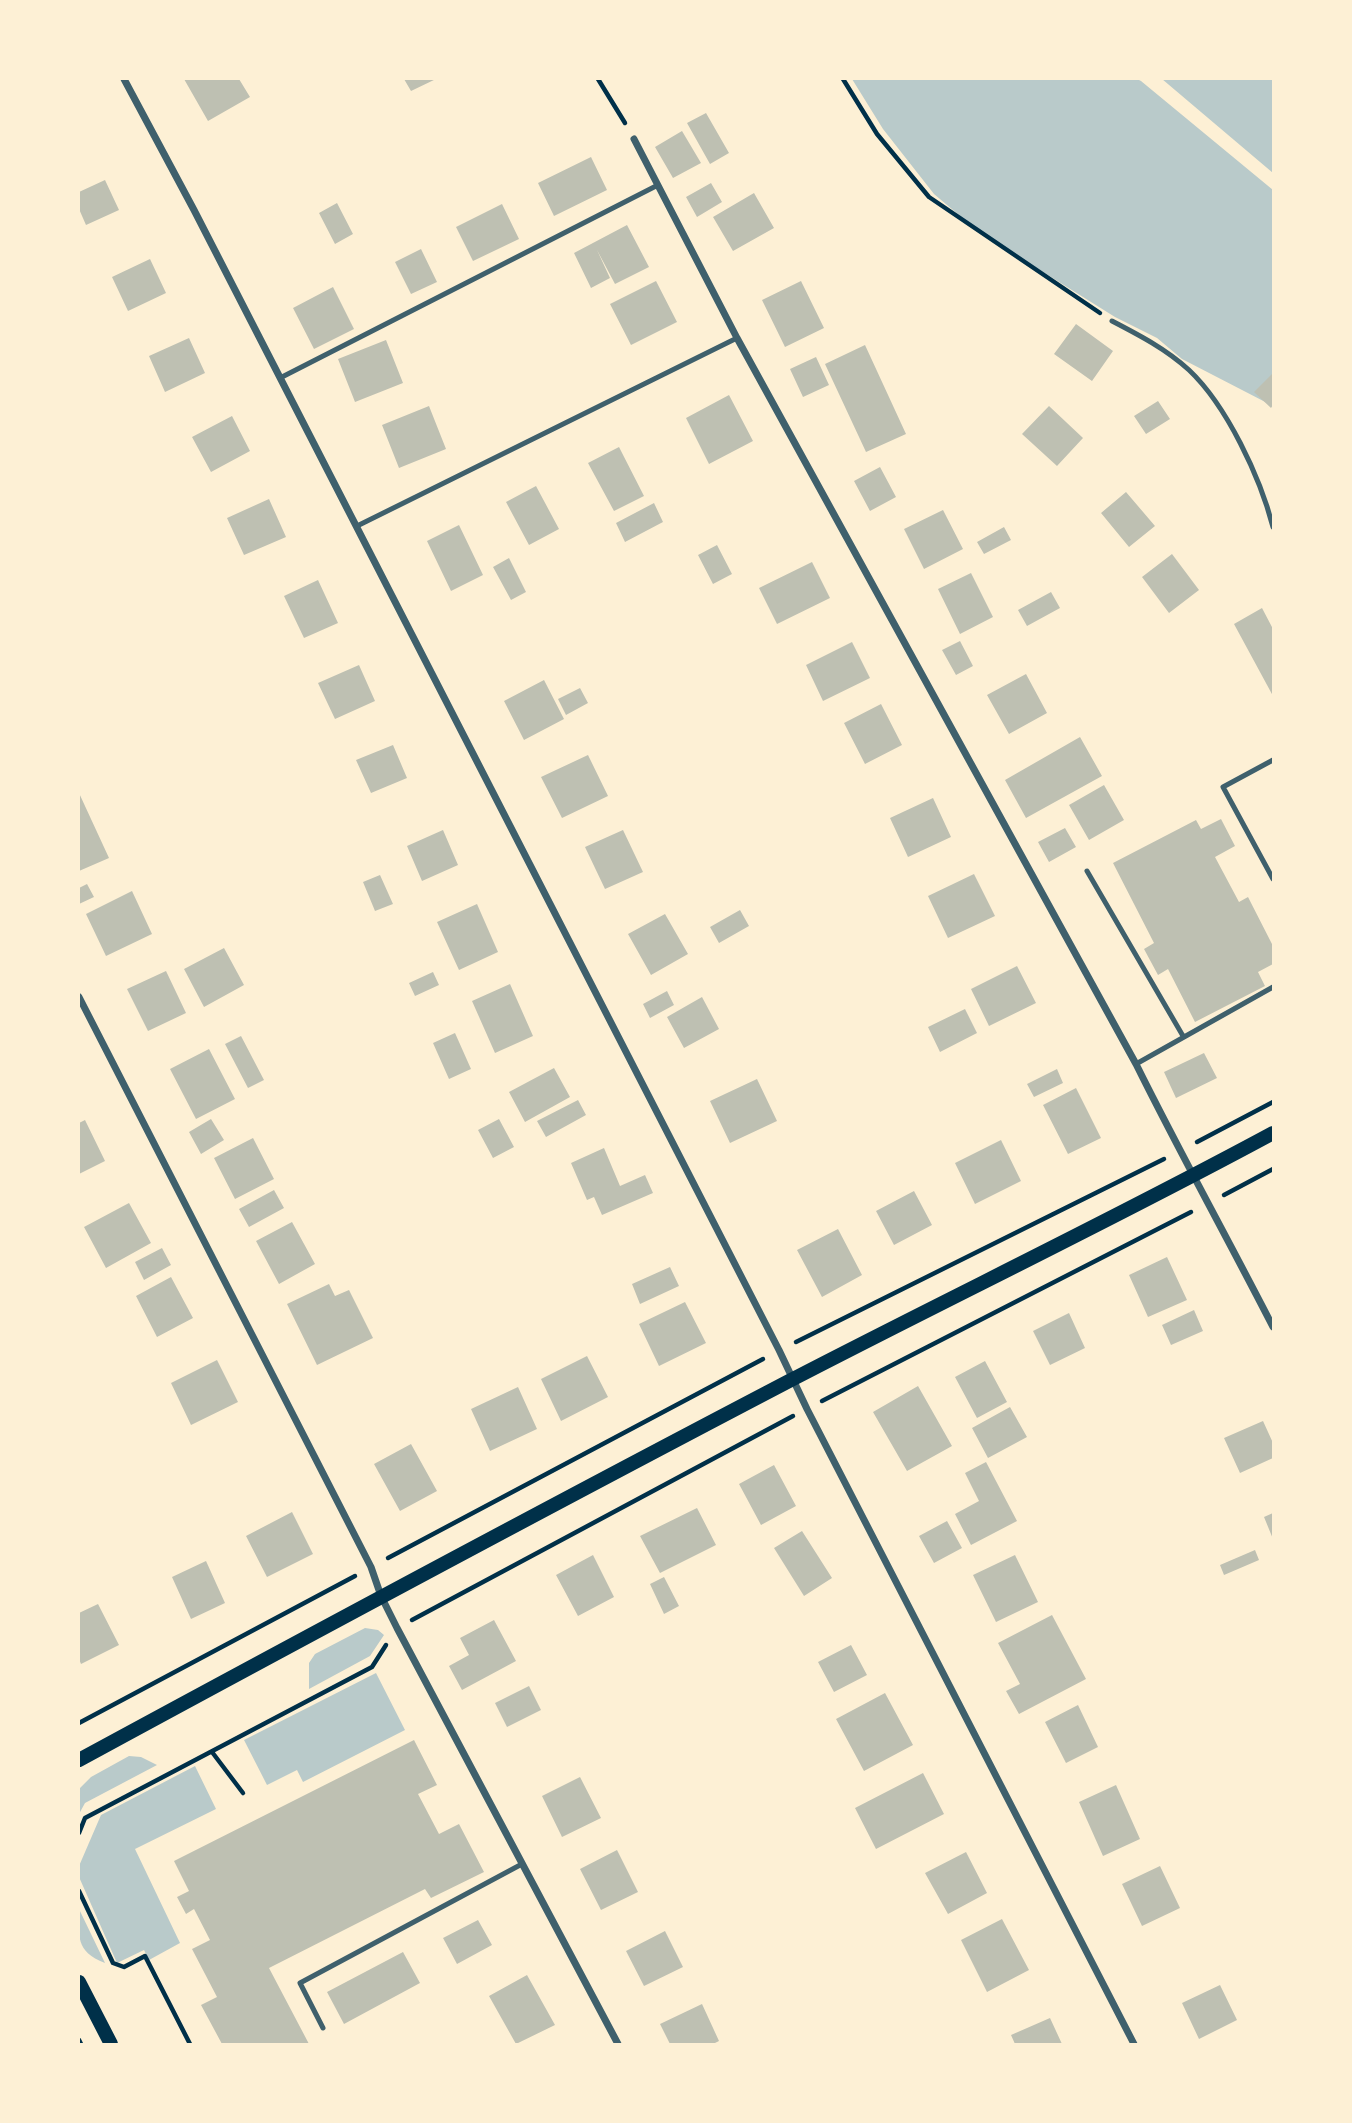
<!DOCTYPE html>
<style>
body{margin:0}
#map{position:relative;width:1352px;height:2123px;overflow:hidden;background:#fdf0d5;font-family:Roboto,sans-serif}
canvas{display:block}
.frame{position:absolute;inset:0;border:80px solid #fdf0d5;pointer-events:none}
</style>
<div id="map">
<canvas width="1352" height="2123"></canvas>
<div class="frame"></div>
</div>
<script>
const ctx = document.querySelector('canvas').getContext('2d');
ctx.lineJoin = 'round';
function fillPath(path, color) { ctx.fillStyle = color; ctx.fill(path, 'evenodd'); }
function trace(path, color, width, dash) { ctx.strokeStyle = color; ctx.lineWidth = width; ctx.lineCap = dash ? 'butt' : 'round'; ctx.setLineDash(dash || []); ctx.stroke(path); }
const green = new Path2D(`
 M852,79H1137L1141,81L1273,190V406L1182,359L1157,338L1115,317L979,232L934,194L883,129Z
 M1162,79H1273V173Z
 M365,1628L378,1630L384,1635L370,1656L309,1689V1663L315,1654Z
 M376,1673L405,1730L303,1782L297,1770L267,1785L244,1740Z
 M129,1756L141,1757L157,1765L85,1803L79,1814L80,1788L91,1777Z
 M195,1766L216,1809L135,1849L180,1943L149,1960L144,1950L117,1963L79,1877V1866L101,1815Z
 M79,1909L105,1963C75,1951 79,1937 79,1909Z`);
const building = new Path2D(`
 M184,79H239L250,97L208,121Z
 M404,79H436L411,91Z
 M706,113L729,153L710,164L687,123Z
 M682,131L701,163L673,178L655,147Z
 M591,157L607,190L554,216L538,183Z
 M105,180L119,210L86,225L79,209V192Z
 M711,183L722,202L697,217L686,197Z
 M754,193L774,228L733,251L713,217Z
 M337,203L353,234L335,244L319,213Z
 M502,204L519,239L473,261L456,227Z
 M627,225L649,267L615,284L597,250L610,278L591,288L574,253Z
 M421,249L437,282L411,294L395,262Z
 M150,259L166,293L128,311L112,277Z
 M656,281L677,322L631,345L610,304Z
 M801,281L824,328L785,347L762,300Z
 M333,287L354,329L314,349L293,308Z
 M1076,324L1113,351L1092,381L1054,354Z
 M189,338L205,373L165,392L149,356Z
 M386,340L403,383L355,402L338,359Z
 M865,345L906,434L866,452L825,364Z
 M816,357L829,385L803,397L790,369Z
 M1273,373V405L1271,408L1254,392Z
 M729,395L753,441L709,464L686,418Z
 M1158,401L1170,419L1146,434L1134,416Z
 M429,406L446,449L399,468L382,425Z
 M1049,406L1083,438L1057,466L1022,434Z
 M232,416L250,451L211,472L192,437Z
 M619,447L644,496L614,511L588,463Z
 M880,467L896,497L870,511L854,481Z
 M536,486L559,529L529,545L506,502Z
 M1126,492L1155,526L1129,547L1101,513Z
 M269,499L286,537L244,555L227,518Z
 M654,503L663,522L625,542L616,523Z
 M943,510L963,549L924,569L904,529Z
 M459,525L483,575L451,591L427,541Z
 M1004,527L1011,540L984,554L977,542Z
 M717,545L732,574L713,584L698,555Z
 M1172,554L1199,590L1169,613L1142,577Z
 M509,558L526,592L511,600L493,567Z
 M812,562L830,598L777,624L759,588Z
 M971,573L993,617L960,634L938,589Z
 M318,580L338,623L304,638L284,596Z
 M1051,592L1060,608L1027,626L1018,610Z
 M1262,608L1273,629V696L1234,624Z
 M960,641L973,666L956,675L942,650Z
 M852,642L870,678L823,701L806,665Z
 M359,665L375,701L335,719L318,683Z
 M1026,674L1047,713L1009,734L987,695Z
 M544,680L564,719L524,740L504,701Z
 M580,688L588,703L566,715L558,699Z
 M881,704L902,745L865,764L844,723Z
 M1080,737L1102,776L1026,818L1005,780Z
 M393,745L407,778L371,793L356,760Z
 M588,755L608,796L562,818L541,777Z
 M1104,785L1124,820L1089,840L1069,805Z
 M79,793L109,858L79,871Z
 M933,798L951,837L908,857L890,818Z
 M1221,819L1235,846L1215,857L1239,902L1248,897L1273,946V964L1258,972L1265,986L1195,1022L1168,969L1158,975L1144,949L1154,943L1113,863L1196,820L1201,829Z
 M1065,828L1076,847L1049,862L1038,842Z
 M443,830L458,865L422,881L407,846Z
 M623,830L643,872L605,889L585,847Z
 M974,874L995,916L948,938L928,896Z
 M380,875L393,904L375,911L363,882Z
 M87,884L94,897L79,904V888Z
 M132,891L152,934L106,956L86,914Z
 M477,904L498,952L459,970L437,922Z
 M740,910L749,926L719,943L710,927Z
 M665,914L688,954L651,975L628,934Z
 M224,948L244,985L204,1007L184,969Z
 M1017,966L1036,1003L989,1026L971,989Z
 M166,971L186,1013L148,1031L127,989Z
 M433,972L439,985L415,996L409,983Z
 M510,984L533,1036L495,1053L472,1001Z
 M667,991L674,1005L650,1018L643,1004Z
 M702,997L719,1029L684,1048L667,1017Z
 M965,1009L977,1033L940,1052L928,1027Z
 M455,1033L471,1069L449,1079L433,1043Z
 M241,1036L264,1080L248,1088L225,1044Z
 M209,1049L235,1099L196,1119L170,1069Z
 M1204,1053L1217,1078L1176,1098L1164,1072Z
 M554,1068L570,1097L525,1122L509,1092Z
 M1057,1069L1063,1083L1034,1097L1027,1084Z
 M757,1079L777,1121L730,1143L710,1101Z
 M1076,1088L1101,1138L1068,1154L1043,1105Z
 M578,1100L586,1115L546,1137L537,1121Z
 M211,1119L224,1140L201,1154L189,1132Z
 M499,1119L514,1147L493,1158L478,1130Z
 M85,1120L105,1161L79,1174V1123Z
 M253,1138L274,1179L235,1199L214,1158Z
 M1001,1140L1021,1181L975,1204L955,1163Z
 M604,1148L620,1186L645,1175L653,1193L602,1215L594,1197L587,1200L571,1163Z
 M274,1190L284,1208L249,1227L239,1209Z
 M914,1191L932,1225L894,1245L876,1211Z
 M129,1203L151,1243L106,1268L84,1227Z
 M292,1222L315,1264L279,1284L256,1241Z
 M838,1229L862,1275L822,1297L797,1250Z
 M162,1248L171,1265L144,1280L135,1262Z
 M1167,1257L1187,1300L1148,1317L1129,1275Z
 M670,1267L679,1286L640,1304L632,1284Z
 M171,1277L193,1318L157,1337L136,1296Z
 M329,1284L335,1296L349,1290L373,1338L317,1365L287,1304Z
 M685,1302L706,1343L659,1366L639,1324Z
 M1194,1310L1203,1331L1171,1345L1162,1325Z
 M1069,1313L1085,1348L1050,1365L1033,1331Z
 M587,1356L608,1397L561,1421L541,1379Z
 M217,1360L238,1402L191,1425L171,1383Z
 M985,1361L1007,1402L977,1418L955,1377Z
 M918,1386L952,1446L907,1471L873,1412Z
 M518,1387L537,1429L490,1451L471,1409Z
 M1010,1407L1027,1437L988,1458L972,1428Z
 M1263,1421L1273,1443V1458L1240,1473L1224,1438Z
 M411,1444L437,1491L400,1511L374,1464Z
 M986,1462L1017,1521L971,1545L955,1514L979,1501L965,1473Z
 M774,1465L796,1506L761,1525L739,1484Z
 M697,1508L716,1545L660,1573L640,1536Z
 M292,1512L313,1554L267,1577L246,1536Z
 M1273,1513V1539L1264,1517Z
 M947,1521L962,1548L934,1563L919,1536Z
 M802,1531L832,1578L804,1596L774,1548Z
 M1255,1550L1259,1560L1224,1575L1220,1565Z
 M593,1555L614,1597L578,1616L556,1575Z
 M1015,1555L1038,1602L996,1622L973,1575Z
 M206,1561L225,1603L191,1619L172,1577Z
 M664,1577L679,1606L664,1614L650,1584Z
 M98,1604L119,1645L81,1664L79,1659V1613Z
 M1052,1615L1086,1679L1019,1714L1006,1691L1020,1684L998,1643Z
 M494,1620L516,1661L462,1690L449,1666L469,1655L460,1638Z
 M851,1645L867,1675L834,1692L818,1662Z
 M529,1686L541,1710L507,1727L495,1703Z
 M885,1693L913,1745L864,1771L836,1719Z
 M1078,1705L1098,1747L1066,1763L1045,1722Z
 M414,1740L437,1785L418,1794L439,1834L459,1824L484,1872L431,1898L425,1889L269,1968L309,2044H222L201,2005L217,1997L192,1949L210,1940L194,1909L186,1914L177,1897L189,1891L174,1861Z
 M923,1773L944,1814L876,1849L855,1808Z
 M580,1777L601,1818L562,1837L542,1796Z
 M1116,1785L1140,1839L1103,1856L1079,1802Z
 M617,1850L638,1892L601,1910L580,1869Z
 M966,1852L987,1893L948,1914L925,1873Z
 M1160,1866L1180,1908L1142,1926L1122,1884Z
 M1002,1919L1029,1970L987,1992L961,1940Z
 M478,1920L492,1945L457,1964L443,1938Z
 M665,1931L683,1967L644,1986L626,1951Z
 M403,1952L420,1983L344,2024L327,1992Z
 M527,1975L555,2025L516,2044L489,1996Z
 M1220,1985L1237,2020L1199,2039L1182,2003Z
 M702,2004L719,2041L713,2044H670L660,2024Z
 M1050,2018L1062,2044H1015L1011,2035Z`);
const path = new Path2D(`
 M598,79L625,123
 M843,79L877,134L929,197L1100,313
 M1197,1142L1273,1102
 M1224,1195L1273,1169
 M796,1342L1164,1159
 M822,1401L1191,1212
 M388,1558L763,1359
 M412,1620L793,1416
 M79,1723L355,1576
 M212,1752L243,1793
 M79,1833L85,1818L372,1667L386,1645
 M79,1891L113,1963L124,1967L145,1956L190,2044
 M79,2040L81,2044`);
const service = new Path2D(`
 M1112,321C1139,335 1166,349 1189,370C1227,406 1260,477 1273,527
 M280,378L658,185
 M357,526L737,338
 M1273,760L1223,787L1273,879
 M1087,871L1183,1036
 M1136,1064L1273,987
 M323,2028L300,1983L522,1864`);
const minor = new Path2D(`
 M124,79L194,210L779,1350L807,1409L1134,2044
 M634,139L737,338L1136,1064C1180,1153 1228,1239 1273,1327
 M79,997L371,1567L381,1596L397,1628L618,2044`);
const secondary = new Path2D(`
 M79,1760C315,1632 552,1505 791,1380C951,1297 1114,1219 1273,1133
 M79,1982L111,2044`);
fillPath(green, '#b9caca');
fillPath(building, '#bec0b2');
trace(path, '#003049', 4.5);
trace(service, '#3f606c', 5);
trace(minor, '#3f606c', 7);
trace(secondary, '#003049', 14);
</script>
